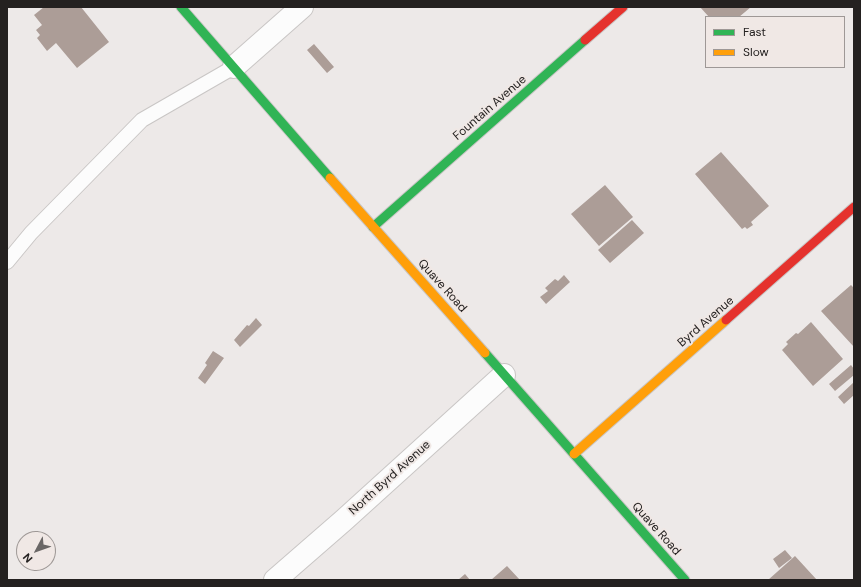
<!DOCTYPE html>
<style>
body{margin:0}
#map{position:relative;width:861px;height:587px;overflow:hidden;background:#ede9e8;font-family:"DM Sans",sans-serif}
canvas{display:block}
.frame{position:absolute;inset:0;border:8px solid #242120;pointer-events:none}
.legend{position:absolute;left:705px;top:16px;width:140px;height:52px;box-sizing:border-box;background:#f0e8e5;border:1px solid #9e9896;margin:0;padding:5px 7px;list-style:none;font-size:12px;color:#242120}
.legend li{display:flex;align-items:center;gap:8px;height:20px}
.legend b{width:20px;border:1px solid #9e9896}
.north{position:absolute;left:16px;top:531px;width:40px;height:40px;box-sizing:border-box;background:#f0e8e5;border:1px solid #9e9896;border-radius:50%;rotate:229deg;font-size:11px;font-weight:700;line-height:16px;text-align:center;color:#242120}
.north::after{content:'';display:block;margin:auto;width:14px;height:18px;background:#6a6766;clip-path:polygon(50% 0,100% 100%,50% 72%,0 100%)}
</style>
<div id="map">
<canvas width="861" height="587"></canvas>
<div class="frame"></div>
<ul class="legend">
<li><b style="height:5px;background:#30b455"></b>Fast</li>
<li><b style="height:5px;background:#ff9f0a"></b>Slow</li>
</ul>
<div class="north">N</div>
</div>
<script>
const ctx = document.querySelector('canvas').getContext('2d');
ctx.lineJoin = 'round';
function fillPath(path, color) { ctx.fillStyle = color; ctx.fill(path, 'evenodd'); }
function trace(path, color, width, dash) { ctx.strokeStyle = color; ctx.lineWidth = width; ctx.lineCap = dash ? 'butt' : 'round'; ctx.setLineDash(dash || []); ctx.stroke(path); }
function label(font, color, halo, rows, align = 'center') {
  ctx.font = font + ' "DM Sans",sans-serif'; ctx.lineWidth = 4; ctx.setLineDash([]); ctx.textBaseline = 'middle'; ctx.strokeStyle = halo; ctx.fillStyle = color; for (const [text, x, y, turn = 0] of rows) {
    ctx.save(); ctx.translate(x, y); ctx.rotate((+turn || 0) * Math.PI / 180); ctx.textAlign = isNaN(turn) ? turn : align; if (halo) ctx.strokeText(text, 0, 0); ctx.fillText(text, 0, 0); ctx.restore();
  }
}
const building = new Path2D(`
 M44,7H81L109,42L77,68L56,43L47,51L37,38L40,35L36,30L42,25L34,15Z
 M700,7H751L739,17H709Z
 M314,44L334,67L327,73L307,50Z
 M721,152L769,206L751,222L753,225L747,229L745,227L742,229L695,174Z
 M605,185L633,217L599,246L571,214Z
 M632,220L644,233L610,263L598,250Z
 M564,275L570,282L546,304L540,297L548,291L545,288L555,279L558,281Z
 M851,285L854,288V347L821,311Z
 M256,318L262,325L240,347L234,340L247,325L249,326Z
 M811,322L843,359L813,386L782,350L788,344L786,342L796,333L798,334Z
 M213,351L224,358L205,384L198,378L207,365L205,363Z
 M851,365L854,369V375L835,391L829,384Z
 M854,382V395L844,404L838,397Z
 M785,550L792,558L779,568L773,559Z
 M795,556L817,580H768Z
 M507,566L520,580H491Z
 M465,574L470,580H458Z`);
const lane = new Path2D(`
 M7,262L31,233L142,120L234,67`);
const street = new Path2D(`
 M234,67L302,7
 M275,580L344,520L504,375`);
const fast = new Path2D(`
 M181,7L330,178
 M373,227L585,40
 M485,353L685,580`);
const slow = new Path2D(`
 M330,178L485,353
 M574,454L726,320`);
const jam = new Path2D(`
 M585,40L623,7
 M726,320L854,207`);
const streetNames = [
 ["Fountain Avenue",490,108,-41],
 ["Quave Road",442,286,48],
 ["Byrd Avenue",706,322,-41],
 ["North Byrd Avenue",390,478,-42],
 ["Quave Road",656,529,48]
];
fillPath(building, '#ac9d97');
trace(lane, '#c9c6c5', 16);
trace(street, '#c9c6c5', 24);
trace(fast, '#c9c6c5', 11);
trace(slow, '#c9c6c5', 11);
trace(jam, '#c9c6c5', 11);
trace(lane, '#fcfcfc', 14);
trace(street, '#fcfcfc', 22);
trace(fast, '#30b455', 9);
trace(slow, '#ff9f0a', 9);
trace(jam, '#e5322d', 9);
label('12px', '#242120', '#f0e8e5', streetNames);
</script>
